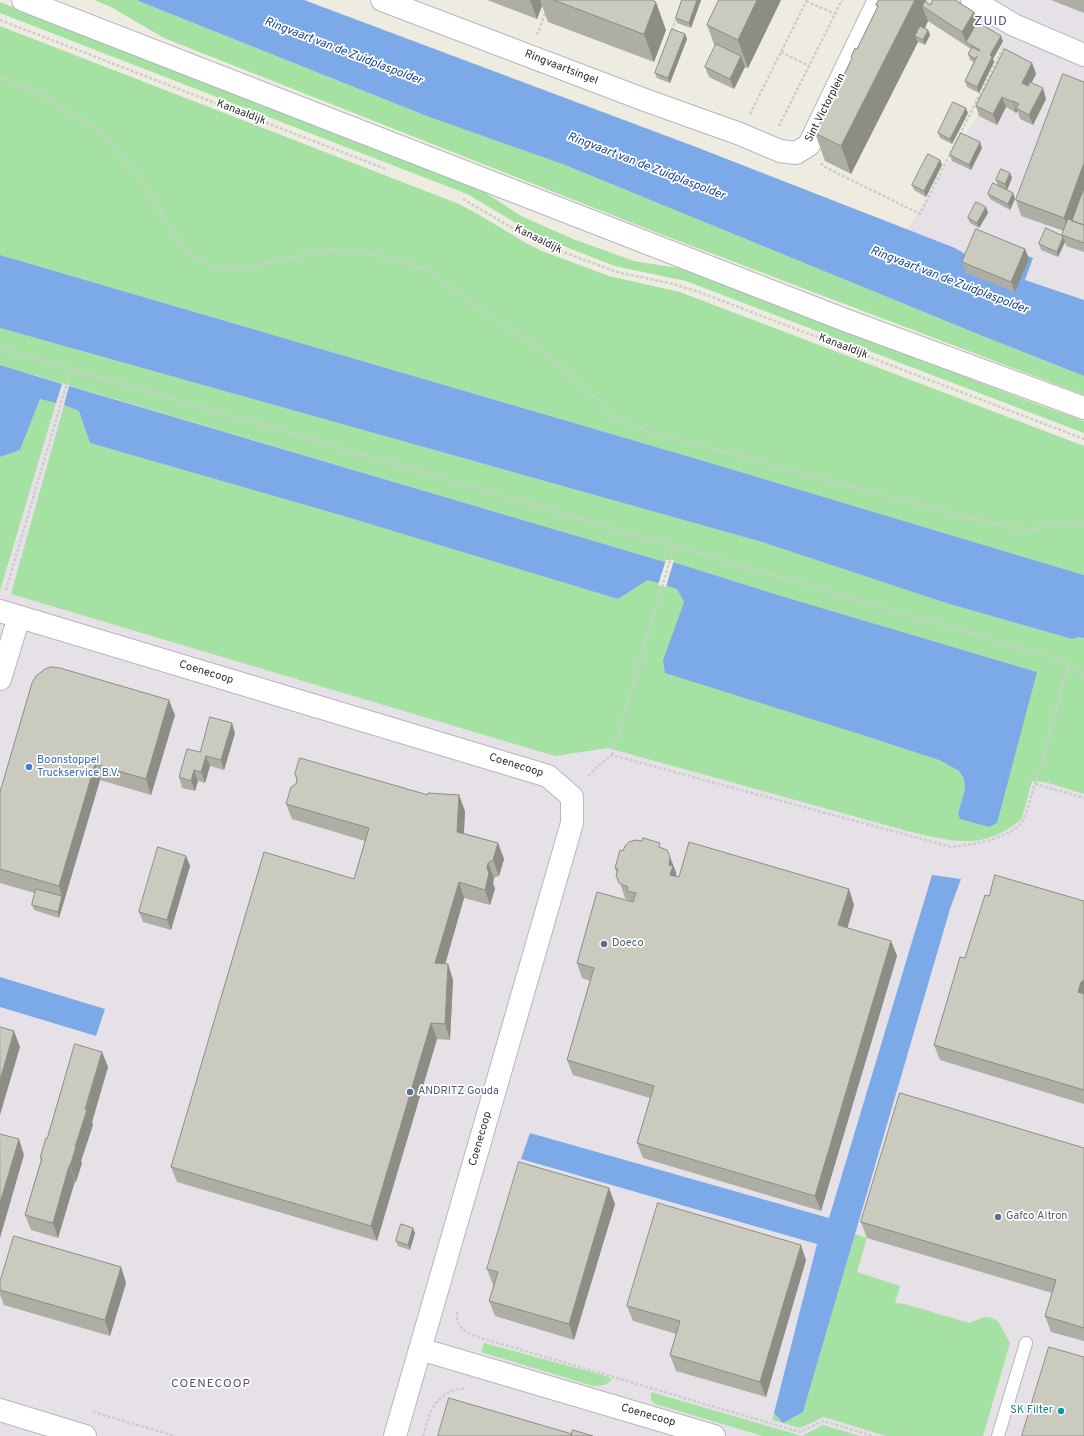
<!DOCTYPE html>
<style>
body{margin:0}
canvas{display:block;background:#eeece1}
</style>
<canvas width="1084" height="1436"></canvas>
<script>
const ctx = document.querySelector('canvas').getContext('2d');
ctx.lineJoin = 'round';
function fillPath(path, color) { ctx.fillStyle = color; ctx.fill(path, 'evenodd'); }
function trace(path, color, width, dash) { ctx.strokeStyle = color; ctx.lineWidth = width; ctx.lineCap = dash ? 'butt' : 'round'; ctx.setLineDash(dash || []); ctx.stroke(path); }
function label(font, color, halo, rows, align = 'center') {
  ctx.font = font + ' Overpass,sans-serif'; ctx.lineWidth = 3.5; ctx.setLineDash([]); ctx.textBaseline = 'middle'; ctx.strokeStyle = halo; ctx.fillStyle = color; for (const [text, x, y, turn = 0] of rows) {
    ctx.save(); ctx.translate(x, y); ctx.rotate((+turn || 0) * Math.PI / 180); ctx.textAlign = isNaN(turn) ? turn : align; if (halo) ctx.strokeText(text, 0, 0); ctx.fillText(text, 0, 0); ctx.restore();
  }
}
const industrial = new Path2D(`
 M910,0H1084V313L897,246L1014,57Z
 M0,267L1084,637V1436H0Z`);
const green = new Path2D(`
 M94,0H136L429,117L565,165L980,335L1084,376V395L650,230L164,38L111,7Z
 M0,2L483,191L521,216L573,239L634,261L684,269L1028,401L1084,421V433L686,281L615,266L571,249L531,232L467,194L0,13Z
 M0,26L459,204L476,213L526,243L542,251L609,276L680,292L1084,446V575L704,461L0,255Z
 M0,328L762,542L946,603L1072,639L1079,637L1084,638V794L1045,782L1032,781C1028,793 1026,806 1022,817C1020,822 1012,826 1008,829C974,850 943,839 907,831L608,748L555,756L11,594L64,405L79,411L90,443L340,515L618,599L648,580L677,589L684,602L663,660L853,732L939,760L959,771L964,779L965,789L958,814L961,819L989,827L1037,672L778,595L673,562H665L0,365Z
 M40,399L56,403L0,591V457L20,450Z
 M855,1234L867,1238L857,1272L900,1286L895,1303L905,1304L969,1323L985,1317L992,1318L998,1321L1010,1343L983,1436H886L824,1417L800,1428L772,1420L774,1413L783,1423L803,1412Z
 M484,1343L606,1376L611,1379L610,1382L604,1385L593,1386L481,1352Z
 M651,1392L802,1436L823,1425L860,1436H763L655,1404L651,1400Z`);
const water = new Path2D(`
 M136,0H304L696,147L955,248L970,257L979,237L1033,258L1025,280L1084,300V376L980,335L565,165L429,117Z
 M0,255L704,461L1084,575V638L1079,637L1072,639L946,603L762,542L0,328Z
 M0,365L62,384L56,403L40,399L20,450L0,457Z
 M69,386L665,562H673L778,595L1037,672L997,823L989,827L960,819L958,814L965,789L964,779L959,771L939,760L853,732L665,673L663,660L684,602L677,589L648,580L618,599L340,515L90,443L79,411L64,405Z
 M932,875L961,879L950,909L803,1412L783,1423L774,1413L817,1244L521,1159L530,1133L829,1218Z
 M0,977L105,1009L96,1036L0,1007Z`);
const pier = new Path2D(`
 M666,560H674L666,587L658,585Z`);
const path = new Path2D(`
 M806,1L835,14
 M0,20L386,169
 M537,35L546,11
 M781,52L809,66
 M659,63L677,17
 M0,77L22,85L51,100L103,134L146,187L180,244L199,261L222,268L238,269L327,250H351L395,259L431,271L494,319L526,339L562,367L581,383L617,420L647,431L938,510L1013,528L1034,529L1056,524L1084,523
 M750,114L807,0
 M779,126L842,0
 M821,163L823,166L920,214L1004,46
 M463,199L531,239L571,255L617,272L673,284L699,292L1084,439
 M0,348L1062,660L1068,666C1056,710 1045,753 1031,796C1029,803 1026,817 1022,822C1009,839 971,845 951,847L612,755L596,768L587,778
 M6,590L71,369
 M1068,666L1080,673L1084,677
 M612,755L674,547
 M1035,784L1084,798
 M457,1312C455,1332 473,1335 488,1340L800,1432L823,1421L873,1436
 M93,1412L175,1436
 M423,1436C428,1416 433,1398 454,1390C458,1388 463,1389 466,1388`);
const service = new Path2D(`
 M998,1436L1026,1343`);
const minor = new Path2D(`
 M382,0L645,100L740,134L780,151L796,153L809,145L879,0
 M972,0L1014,25L1084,55
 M0,611L548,776L572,797V823L395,1436
 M0,679L19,617
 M420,1349L714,1436
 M0,1410L85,1436`);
const secondary = new Path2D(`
 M23,0L845,320L1084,408`);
const wall = new Path2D(`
 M487,0H652L666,30L654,62L548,22L542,6L537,19Z
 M682,0H701L691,28L677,23L676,18Z
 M719,0H781L748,68L745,67L734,89L709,77L705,67L715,47L707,25Z
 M879,0H926V2L930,5L932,0H955L974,12L978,22L1003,41L993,59L994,62L979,93L967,87L965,81L974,62L970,60L968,54L971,49L928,21L925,28L928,30L930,35L925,45L918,42L851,174L825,161L815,133L825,112L824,109L831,102L851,60V57L857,49L878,8L876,5Z
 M1051,0H1084V13Z
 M685,34L687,39L670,83L657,78L655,73Z
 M1032,63L1036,74L1031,83L1046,99L1033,125L1020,119L1018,112L1016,113L1006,107L997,125L979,116L976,106Z
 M1084,82V252L1066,246L1065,242L1058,257L1041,250L1039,244L1063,236L1064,231L1021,216L1016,200Z
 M968,113L952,144L940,138L938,133Z
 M982,148L971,170L952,161L950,155Z
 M940,160L942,165L926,197L914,190L912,185Z
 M1010,173L1012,178L1007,190L1013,193L1015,199L1010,210L990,199L988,194L998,185L996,180Z
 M986,207L988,213L979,228L970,223L968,218Z
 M1025,249L1029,259L1015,292L966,273L962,262Z
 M175,715L151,795L100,780L59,918L34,910L32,905L35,893L0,883V792Z
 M235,733L224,770L210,766L205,783L198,781L195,791L182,788L179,777L200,752Z
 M295,774L465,811L464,833L498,843L504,859L499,876L494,878L493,883L495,889L490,905L464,898L445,964H448L453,980L450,1040L437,1039L377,1241L177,1182L171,1167L354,879L365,841L292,819L286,804L296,784L297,781Z
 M662,848L676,872V877L854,905L847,928L891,941L897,956L821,1211L643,1158L637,1143L650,1098L573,1075L567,1060L590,981L582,978L577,963L631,902L625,898L615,868L623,851Z
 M186,856L190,866L171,930L143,922L139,912Z
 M989,896L1084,901V1104L940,1060L934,1045L965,958Z
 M102,1052L108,1067L92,1122L93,1125L81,1161L82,1163L76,1182L75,1181L58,1238L31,1230L25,1215L41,1160L40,1158L47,1138Z
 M1084,1148V1341L1051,1332L1045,1316L1052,1293L867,1238L861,1222Z
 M615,1204L574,1340L495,1316L489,1301L494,1285H493L487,1269Z
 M415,1233L410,1250L398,1246L396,1241Z
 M806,1260L766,1397L676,1371L670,1355L676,1334L633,1321L627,1306Z
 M121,1267L126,1283L110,1336L4,1305L0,1295V1282Z`);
const shadedWall = new Path2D(`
 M530,0H540L542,6L537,19Z
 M697,0H701L691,28L689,23Z
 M757,0H781L748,68L738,40Z
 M915,0H926L929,10L922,6L928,21L920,38L915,36L918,42L851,174L841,146Z
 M656,2L666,30L654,62L644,34Z
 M974,12L980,27L966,42L962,32Z
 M928,30L930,35L925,45L923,40Z
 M685,34L687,39L670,83L668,78Z
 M1001,36L1003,41L993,59L994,62L979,93L977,87L990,55Z
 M741,56L745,67L734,89L730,79Z
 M1032,63L1036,74L1026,94L1022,83Z
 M1043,88L1046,99L1033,125L1029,115Z
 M1002,97L1006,107L997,125L993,114Z
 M1013,101L1017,111L1016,113L1013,102Z
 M966,108L968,113L952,144L950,139Z
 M980,142L982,148L971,170L969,165Z
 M940,160L942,165L926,197L924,191Z
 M1084,163V194L1069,233L1064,218Z
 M1010,173L1012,178L1007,190L1005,184Z
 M1013,193L1015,199L1010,210L1008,204Z
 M986,207L988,213L979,228L977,223Z
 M1063,237L1065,242L1058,257L1057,252Z
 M1025,249L1029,259L1015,292L1011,282Z
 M169,700L175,715L151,795L146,779Z
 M232,723L235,733L224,770L221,760Z
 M206,756L210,766L205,783L201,772Z
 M95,764L100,780L59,918L58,912L62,896L59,886Z
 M194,770L198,781L195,791L191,781Z
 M459,795L465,811L463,847L457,832Z
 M498,843L504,859L499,876L493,860Z
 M186,856L190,866L171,930L167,920Z
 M670,857L676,872V874L678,881L670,875L669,865Z
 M488,863L494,878L493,883L495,889L490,905L485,890L487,868Z
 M459,882L464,898L441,979L435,963Z
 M849,889L854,905L844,940L838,925Z
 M891,941L897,956L821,1211L815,1196Z
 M448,964L453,980L450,1040L445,1024Z
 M1084,980V1005L1078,992L1081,982Z
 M431,1023L437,1039L377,1241L371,1226Z
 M14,1031L20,1047L0,1115V1080Z
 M102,1052L108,1067L92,1122L93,1125L81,1161L82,1163L76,1182L70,1166L75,1147Z
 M19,1139L24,1155L0,1238V1203Z
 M69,1166L75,1181L58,1238L53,1223Z
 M609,1188L615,1204L574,1340L569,1324Z
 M413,1228L415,1233L410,1250L408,1245Z
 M801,1245L806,1260L766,1397L760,1382Z
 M121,1267L126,1283L110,1336L105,1320Z`);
const building = new Path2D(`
 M554,0H652L656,2L644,34Z
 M682,0H697L689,23L676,18Z
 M719,0H757L738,40L707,25Z
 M879,0H915L841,146L815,133L826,110L824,109L829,100L831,102L852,58L851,57L855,48L857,49L878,6L876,5Z
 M933,0H955L974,12L962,32L922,6L925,1L930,5Z
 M978,22L1001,36L990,55L992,57L977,87L965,81L977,56L975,59L968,54L972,47L979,51L980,50L966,42Z
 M920,26L928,30L923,40L915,36Z
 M672,29L685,34L668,78L655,73Z
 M716,44L741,56L730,79L705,67Z
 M1005,49L1032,63L1022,83L1028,86L1030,82L1043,88L1029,115L1016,108L1019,104L1013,101V102L1002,97L993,114L976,106Z
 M1063,74L1084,82V163L1064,218L1016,200Z
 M953,102L966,108L950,139L938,133Z
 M961,133L980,142L969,165L950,155Z
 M928,154L940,160L924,191L912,185Z
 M1001,169L1010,173L1005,184L996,180Z
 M993,183L1013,193L1008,204L988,194Z
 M1084,188V225L1072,221Z
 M976,202L986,207L977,223L968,218Z
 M1068,219L1084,225V243L1062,235Z
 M1046,228L1063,236V237L1057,252L1039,244Z
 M976,229L1025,249L1011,282L962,262Z
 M52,667L60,668L169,700L146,779L95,764L59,886L0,869V792L32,683L36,676L45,669Z
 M210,717L232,723L221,760L206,756L201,772L194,770L191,781L179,777L187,749L200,752Z
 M300,758L428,795V793L459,795L457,832L498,843L493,860L488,863L487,868L489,873L485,890L459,882L435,963L448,964L445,1024L431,1023L371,1226L171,1167L264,852L354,879L369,828L286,804L291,787L296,784L297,779L295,774Z
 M643,838L660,843L659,847L667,850L670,857L669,865L673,866L670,875L679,877L689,842L849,889L838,925L891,941L815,1196L637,1143L654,1086L567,1060L594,968L577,963L597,892L633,902L636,893L627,891L628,887L619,883L616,875L618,869L615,868L620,850L623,851L625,846L629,842L636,840L642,841Z
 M158,847L186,856L167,920L139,912Z
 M995,875L1084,901V980L1081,982L1078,992L1084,994V1090L934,1045L960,957L965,958L985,895L989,896Z
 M36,889L62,896L58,912L32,905Z
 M0,1027L14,1031L0,1080Z
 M75,1044L102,1052L85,1109L87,1110L75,1147H76L70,1166H69L53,1223L25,1215L42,1158H40L46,1138H47Z
 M900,1093L1084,1148V1328L1045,1316L1056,1280L861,1222Z
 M0,1134L19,1139L0,1203Z
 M519,1162L609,1188L569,1324L489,1301L498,1272L487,1269Z
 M658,1203L801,1245L760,1382L670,1355L680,1321L627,1306Z
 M401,1224L413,1228L408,1245L396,1241Z
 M14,1236L121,1267L105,1320L0,1290V1282Z
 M1049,1347L1084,1357V1436H1022Z
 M449,1398L572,1434L571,1436H438Z
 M573,1430L593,1436H571Z`);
const markers = [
 [29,767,4,"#3f7fe0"],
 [604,944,4,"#5c6f8a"],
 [410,1092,4,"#5c6f8a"],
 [998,1217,4,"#5c6f8a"],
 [1061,1411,4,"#0f9aa8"]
];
const streetNames = [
 ["Ringvaartsingel",561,68,21],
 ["Sint Victorplein",826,108,-63],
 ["Kanaaldijk",241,113,21],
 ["Kanaaldijk",538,240,26],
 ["Kanaaldijk",843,347,21],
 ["Coenecoop",206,673,17],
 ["Coenecoop",516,766,17],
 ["Coenecoop",481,1139,-74],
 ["Coenecoop",648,1416,16]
];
const shopNames = [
 ["Boonstoppel",37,761],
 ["Truckservice B.V.",37,774]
];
const serviceNames = [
 ["Doeco",612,944],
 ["ANDRITZ Gouda",418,1092],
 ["Gafco Altron",1006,1217]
];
const cultureNames = [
 ["SK Filter",1053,1411]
];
const waterNames = [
 ["Ringvaart van de Zuidplaspolder",343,52,21],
 ["Ringvaart van de Zuidplaspolder",646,167,21],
 ["Ringvaart van de Zuidplaspolder",949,281,21]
];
const neighbourhoodNames = [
 ["COENECOOP",211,1385]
];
const quarterNames = [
 ["ZUID",991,22]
];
fillPath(industrial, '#e5e1e7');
fillPath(green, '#a4e1a2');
fillPath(water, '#7caae8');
fillPath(pier, '#eeece1');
trace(service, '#b6b5c0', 14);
trace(minor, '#b6b5c0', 24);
trace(secondary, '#b6b5c0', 24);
trace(path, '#cdcdcd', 2.5, [3, 2]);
trace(service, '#fff', 12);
trace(minor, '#fff', 22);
trace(secondary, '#fff', 22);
fillPath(wall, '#aeaea4');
fillPath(shadedWall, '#8d8d86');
fillPath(building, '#cacabf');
trace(building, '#8d8d86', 1);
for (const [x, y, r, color] of markers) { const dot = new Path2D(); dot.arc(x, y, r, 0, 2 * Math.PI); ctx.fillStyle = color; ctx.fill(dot); trace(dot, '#fff', 1.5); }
label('11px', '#2e2e2e', '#fff', streetNames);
label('11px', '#366cbe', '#fff', shopNames, 'left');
label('11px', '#4e5e75', '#fff', serviceNames, 'left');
label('11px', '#0d838f', '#fff', cultureNames, 'right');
label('italic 12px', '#164499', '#fff', waterNames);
ctx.letterSpacing = '1px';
label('12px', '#56507c', '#fff', neighbourhoodNames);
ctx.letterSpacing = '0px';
ctx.letterSpacing = '1px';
label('13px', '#56507c', '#fff', quarterNames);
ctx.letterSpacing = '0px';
</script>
